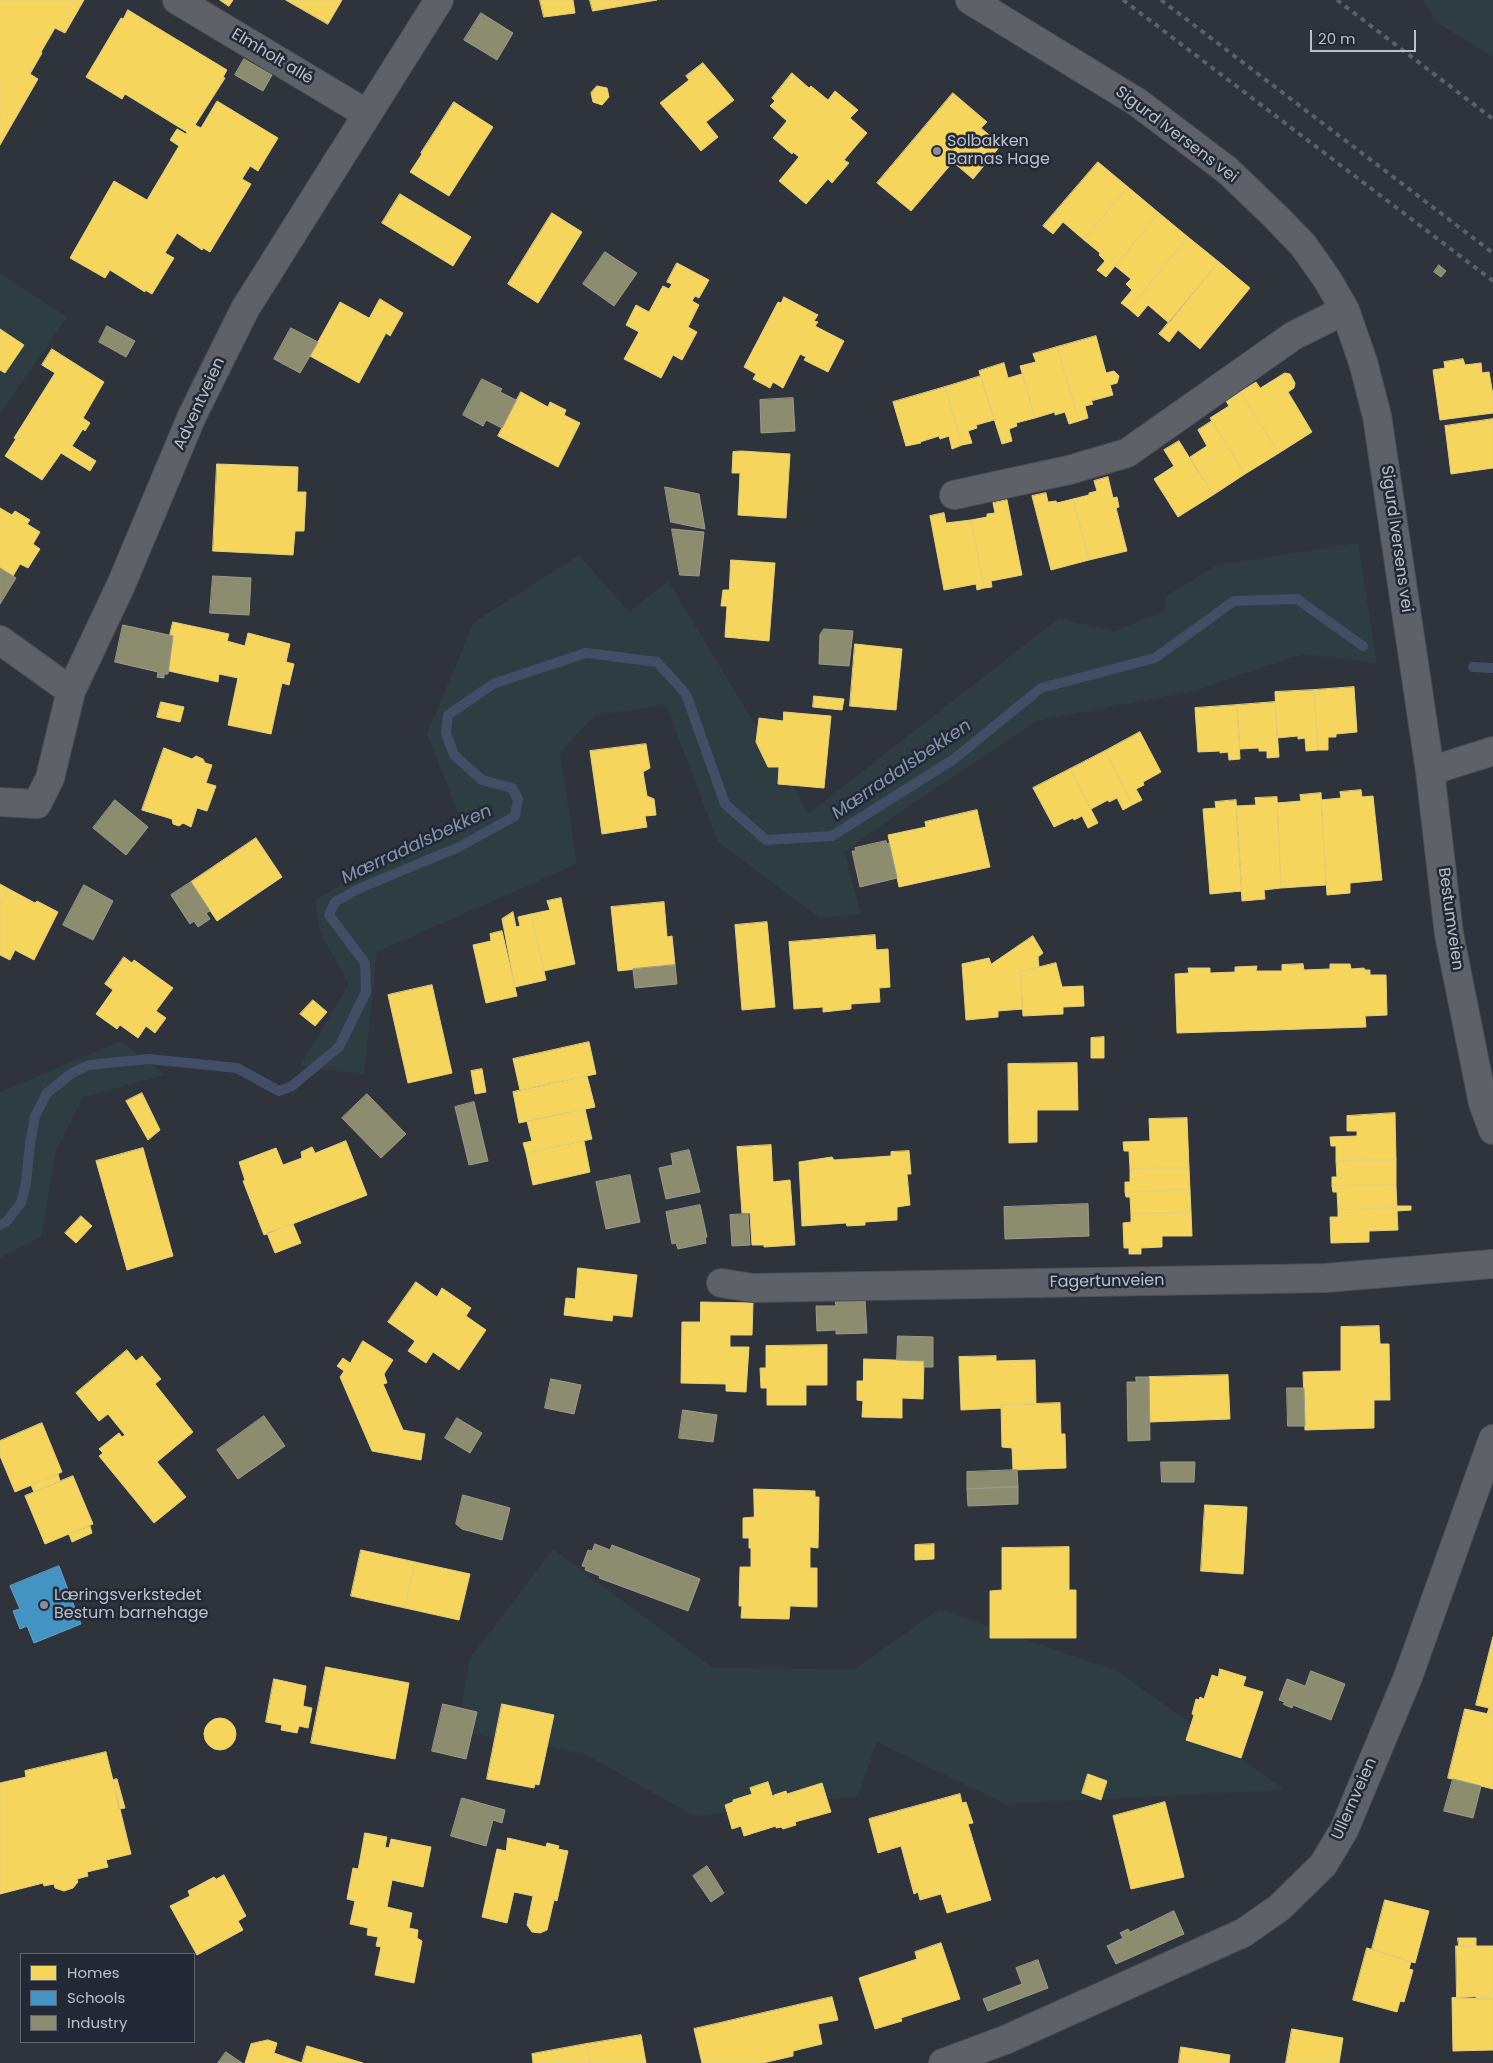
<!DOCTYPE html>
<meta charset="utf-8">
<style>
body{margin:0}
#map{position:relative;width:1493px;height:2063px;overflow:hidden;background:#2f333b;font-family:Poppins,sans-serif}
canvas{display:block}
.legend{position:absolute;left:20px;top:1953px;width:175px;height:90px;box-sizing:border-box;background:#222935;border:1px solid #5f6571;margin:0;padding:6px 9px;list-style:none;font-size:15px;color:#bac0ca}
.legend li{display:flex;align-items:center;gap:10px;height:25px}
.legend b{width:25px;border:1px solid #5f6571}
.scale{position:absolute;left:1310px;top:30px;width:106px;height:22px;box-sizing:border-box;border:2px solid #bac0ca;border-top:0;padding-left:6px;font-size:15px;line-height:18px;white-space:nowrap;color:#bac0ca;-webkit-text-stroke:4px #222935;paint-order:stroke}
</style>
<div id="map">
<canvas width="1493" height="2063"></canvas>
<ul class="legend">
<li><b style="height:14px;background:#f6d55c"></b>Homes</li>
<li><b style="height:14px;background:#4393c3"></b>Schools</li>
<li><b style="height:14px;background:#8c8c6e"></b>Industry</li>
</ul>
<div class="scale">20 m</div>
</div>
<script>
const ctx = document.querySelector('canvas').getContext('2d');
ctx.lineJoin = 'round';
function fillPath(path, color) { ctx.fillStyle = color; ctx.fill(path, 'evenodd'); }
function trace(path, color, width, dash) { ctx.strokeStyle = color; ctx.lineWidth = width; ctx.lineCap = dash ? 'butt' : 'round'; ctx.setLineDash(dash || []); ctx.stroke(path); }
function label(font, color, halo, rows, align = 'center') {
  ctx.font = font + ' Poppins,sans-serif'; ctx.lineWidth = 5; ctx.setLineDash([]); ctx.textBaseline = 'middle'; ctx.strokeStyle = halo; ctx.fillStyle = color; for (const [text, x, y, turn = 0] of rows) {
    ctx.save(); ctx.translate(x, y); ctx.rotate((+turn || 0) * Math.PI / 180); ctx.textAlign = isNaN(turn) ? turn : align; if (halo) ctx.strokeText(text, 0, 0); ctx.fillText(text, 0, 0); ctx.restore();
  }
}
const green = new Path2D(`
 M1423,0H1493V57L1436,22Z
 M0,273L67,317L0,414Z
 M1358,543L1377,663L1303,654L1194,691L1037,721L903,810L844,852L861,914L819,918L718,842L666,705L596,715L560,752L577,864L377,952L364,1074L300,1066L349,984L320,933L315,900L425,835L460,818L427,734L474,622L579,555L629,612L668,581L809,813L1059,618L1114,631L1165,611L1166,596L1217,565Z
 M121,1041L165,1075L83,1097L56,1151L41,1237L0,1258V1092Z
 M553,1549L713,1668L855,1669L939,1609L1117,1671L1285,1790L1005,1804L877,1742L858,1796L694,1816L583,1753L457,1731L470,1658Z`);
const homes = new Path2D(`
 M0,0H84L65,33L55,28L41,52L42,53L30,74L38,79L0,145Z
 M220,0H233L229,6Z
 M286,0H342L328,24Z
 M540,0H573L575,13L544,17Z
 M590,0H657L593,11Z
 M128,10L227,70L223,77L225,78L195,125L201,128L217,101L278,138L258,171L250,166L242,179L251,184L210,252L203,248L202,250L177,233L165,253L174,258L152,294L145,290V292L110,270L105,278L70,258L114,181L147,200L179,146L170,140L177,129L186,134L187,132L125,94L122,99L86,77L121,18L123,19Z
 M703,63L734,100L706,122L718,137L701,151L660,103L689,80L686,76Z
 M792,73L809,88L811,86L828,100L835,91L858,110L850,118L867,133L844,160L849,163L832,183L828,179L806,204L779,181L799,157L793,152L792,154L773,138L787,121L770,106L775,101L772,98Z
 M597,86L607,88L609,97L602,105L593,102L591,93Z
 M953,93L987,122L981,128L1001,145L973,179L953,162L911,211L877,183Z
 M454,102L493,127L449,196L410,172L422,154L421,153Z
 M1098,162L1128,187L1084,240L1063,222L1053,234L1043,226Z
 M1128,187L1159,213L1106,277L1097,270L1105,261L1099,255L1100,253L1084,240Z
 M400,194L471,237L453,266L382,223Z
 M552,213L582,232L538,303L508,284Z
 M1159,213L1188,237L1129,309L1121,303L1132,290L1126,284L1131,279L1115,266Z
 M1188,237L1219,262L1169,323L1148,305L1138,317L1129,309Z
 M1219,262L1250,288L1200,349L1178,330L1169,342L1159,334Z
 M677,263L709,280L699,298L695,296L692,301L699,305L688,327L697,332L682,360L673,355L661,378L624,359L639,332L626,325L636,305L649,312L663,286L669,289L672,284L667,282Z
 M784,297L818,315L814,321L818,322L815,326L844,341L828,372L804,360L806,357L800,354L783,388L773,382L770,388L753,379L756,374L744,367L778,302L781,303Z
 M380,299L403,313L390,336L386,333L359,383L310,356L340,302L369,318Z
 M0,329L24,345L5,373L0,370Z
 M1096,336L1106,373L1114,371L1119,376L1117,383L1110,385L1113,395L1091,401L1093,404L1085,406L1088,418L1079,421L1057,347Z
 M1057,347L1079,421L1069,424L1065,412L1055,415V412L1035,418L1020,366L1036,362L1033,354Z
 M52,349L104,382L83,418L90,423L85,431L83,429L72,446L96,461L90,471L61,453L42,480L5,456L16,439L14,438L55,373L42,365Z
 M1463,359L1465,365L1481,363L1482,373L1489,372L1493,395V413L1440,420L1433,370L1445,368L1444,362Z
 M1004,363L1008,378L1022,374L1035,418L1016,423L1017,426L1009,429L1012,441L1002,444L979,371Z
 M1285,373L1290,374L1295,383L1294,388L1288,392L1312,432L1279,453L1240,392L1256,382L1260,388Z
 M981,376L994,420L976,425L977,428L968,431L972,443L962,445L945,387Z
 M945,387L962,445L952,449L949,436L940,439L939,436L920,442L921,443L906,446L893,402Z
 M521,392L548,407L550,402L566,410L564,415L580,423L558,467L498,436Z
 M1240,392L1279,453L1245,474L1210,418L1229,406L1226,401Z
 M1493,419V468L1451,474L1445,426Z
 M1212,421L1245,474L1213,495L1190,457L1207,446L1198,430Z
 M1179,441L1213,495L1178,517L1154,479L1174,466L1164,450Z
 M741,451L790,454L786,518L738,515L740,473H732L733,452Z
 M217,464L298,467L297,492H306L304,531H295L293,555L213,551Z
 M1108,477L1113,498L1117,497L1119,507L1116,508L1127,551L1089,560L1073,499L1089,495V493L1097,491L1094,481Z
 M1046,493L1048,502L1056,501L1057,503L1073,499L1089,560L1051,570L1032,496Z
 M1007,500L1022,575L991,581L992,587L984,588L971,520L987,517V514L995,513L993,503Z
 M0,508L12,515L15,511L30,520L27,524L40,532L33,544L40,549L28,568L20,564L13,576L0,568Z
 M944,513L946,523L971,520L984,588L977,590L976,584L944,590L930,516Z
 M731,560L775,563L769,641L725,637L727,606H721L723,590H729Z
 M173,622L229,634L227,641L245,646L248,633L290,644L286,662L294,664L289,685L282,683L271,734L228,725L238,678L219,674L218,682L169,671L173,636L170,635Z
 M855,644L902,649L896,710L850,706Z
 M1354,687L1357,732L1336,734V737H1328V750H1318L1314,690Z
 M1314,690L1318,750L1306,751L1305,738L1298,739V736L1277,738L1275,692Z
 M814,696L844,699L842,710L813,707Z
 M161,702L184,707L180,722L157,717Z
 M1275,702L1279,757L1267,758V751H1259V748L1240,749L1237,705Z
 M1237,705L1240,759L1229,760L1228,752L1220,753V751L1198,752L1195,708Z
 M784,712L831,716L824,788L778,784L779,767H768L756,742L759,718L783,721Z
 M1140,732L1161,772L1143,782L1144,785L1136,789L1142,800L1132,805L1105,751Z
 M646,744L650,768L643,772L647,796L654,799L656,815L645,816L647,827L602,834L590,751Z
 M164,748L192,759L196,756L203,759L205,763L212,765L206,783L216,786L207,811L197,808L191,827L183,823L179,826L173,824L172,819L142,810Z
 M1105,751L1132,805L1123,810L1117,798L1109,802L1108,800L1091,809L1070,769Z
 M1070,769L1098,823L1088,828L1082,816L1074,820L1073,818L1054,827L1033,788Z
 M1361,790L1362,797L1373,796L1382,880L1350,883V893L1327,895L1321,800L1341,798L1340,792Z
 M1321,793L1326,885L1281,888L1277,803L1301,801L1300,795Z
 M1277,797L1281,888L1264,890L1265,899L1242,901L1236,806L1256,805L1255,798Z
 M1236,800L1242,891L1210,894L1203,809L1216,808L1215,802Z
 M977,810L990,867L899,887L888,835L926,827L925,822Z
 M256,838L282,877L217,921L191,882Z
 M0,884L9,889L0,905Z
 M9,889L35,903L37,901L58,912L34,960L15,950L10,960L0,955V905Z
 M561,898L575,964L544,971L531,914L550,910L547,901Z
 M664,902L667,937L672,936L675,965L618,971L611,907Z
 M513,912L516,927L520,926L518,917L531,914L546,980L515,987L502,919Z
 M767,922L775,1007L742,1010L735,925Z
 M502,931L517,996L486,1003L473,945L491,941L490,934Z
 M875,935L876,950L888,949L890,987L879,988L880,1002L851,1004V1009L823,1012V1007L794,1009L789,942Z
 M1033,936L1043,953L1038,957L1039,967L1020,972L1023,1009L998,1011V1017L966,1020L962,964L989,958L991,964Z
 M124,957L132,963L134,960L173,988L156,1011L166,1018L155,1033L146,1026L138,1038L120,1025L117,1029L96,1014L113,990L105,984Z
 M1056,963L1062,987L1083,986L1084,1006L1063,1007V1014L1023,1016L1020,972Z
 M1303,964L1304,970L1330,969V964H1350L1351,969L1364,968L1365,970H1370V975H1386L1387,1015L1365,1016L1366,1027L1177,1033L1175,974L1189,973L1188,968H1210V973L1235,972V967L1257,966L1256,971H1282V965Z
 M432,985L452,1073L408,1083L388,995Z
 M313,1000L327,1012L315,1026L300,1014Z
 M1104,1037V1058H1091V1038Z
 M589,1042L596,1074L520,1090L513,1059Z
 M1077,1063L1078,1110H1037V1142L1009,1143L1008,1064Z
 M482,1069L486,1092L475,1094L471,1071Z
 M587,1076L595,1107L519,1123L513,1092Z
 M142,1093L160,1130L148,1140L126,1101Z
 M585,1109L592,1139L526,1153L523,1143L532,1141L527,1121Z
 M1395,1113L1396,1160L1336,1161V1146H1331L1330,1137L1357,1136V1131H1347V1116Z
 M1187,1118L1189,1168L1130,1169L1129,1151H1124L1123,1142L1150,1141L1149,1119Z
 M346,1141L367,1195L264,1235L243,1181L245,1180L239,1162L276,1148L283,1165L302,1158L301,1152L312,1147L315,1153Z
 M584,1141L590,1172L533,1185L526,1153Z
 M771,1145L773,1182L790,1180L795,1245L764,1247V1245H752L750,1213H742L737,1147Z
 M143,1148L173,1256L127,1270L96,1161Z
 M909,1151L911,1174H907L910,1205L897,1207V1220L865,1222V1225L847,1226L846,1223L802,1226L799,1162L832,1157L834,1160L891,1156V1152Z
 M1396,1160V1185L1332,1186V1177H1337L1336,1161Z
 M1189,1168L1190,1190L1125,1192V1182H1130V1169Z
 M1396,1185L1397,1208L1338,1210L1337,1192H1333L1332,1186Z
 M1190,1190L1191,1212L1131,1214L1130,1197H1126L1125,1192Z
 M1397,1206H1411V1210L1397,1211L1398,1230L1369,1231V1242L1331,1243L1330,1217H1338V1210L1397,1208Z
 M1191,1212L1192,1236H1162V1247L1141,1248V1254H1129V1248H1124L1123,1223L1131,1222V1214Z
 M81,1216L92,1226L76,1243L65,1233Z
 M293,1224L301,1243L275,1253L267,1233Z
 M578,1268L637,1275L632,1317L613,1315L612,1321L564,1315L566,1298L575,1299Z
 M416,1282L437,1297L442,1288L471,1308L466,1316L486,1330L459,1370L433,1352L426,1363L408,1351L415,1341L388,1322Z
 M701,1302L753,1303L752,1335H730V1347H749L746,1392L726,1391V1384L681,1383L682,1322H700Z
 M1379,1326L1380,1344H1389L1390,1400H1374V1428L1305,1430L1303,1372L1341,1371V1327Z
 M363,1341L393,1360L384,1374L387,1383L383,1384L403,1430L425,1434L421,1460L372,1451L340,1377L344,1371L337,1366L343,1358L350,1363Z
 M827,1345V1385H806V1405H767V1388H761L760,1368H766V1346Z
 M127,1350L136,1361L142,1356L161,1379L155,1384L193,1432L157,1462L186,1497L154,1523L99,1456L103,1453L99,1449L119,1433L122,1437L125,1435L108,1414L99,1421L76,1393Z
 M996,1356V1361L1035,1360L1036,1404L1001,1405L1002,1408L961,1410L959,1357Z
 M864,1359L924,1361L923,1399L902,1398V1418L862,1417L863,1401L857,1400V1381H863Z
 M1228,1375L1230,1419L1150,1422L1149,1377Z
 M1060,1403L1061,1434H1065L1066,1468L1013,1470L1012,1448L1002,1447L1001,1405Z
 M42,1423L62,1472L15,1492L0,1456V1441Z
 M58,1474L60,1481L34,1492L31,1485Z
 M73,1476L93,1524L45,1544L25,1496Z
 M754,1489L815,1491V1497H819L818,1548L810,1547V1568H817V1607L790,1606L789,1619L741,1618L742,1606H739L740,1567H751V1548H749V1538H743V1518L754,1517Z
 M1205,1505L1247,1507L1243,1574L1201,1571Z
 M90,1526L92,1533L72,1542L69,1534Z
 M934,1544V1559L915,1560V1545Z
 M1069,1547V1590H1076V1638H990V1591L1002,1590V1548Z
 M361,1550L415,1562L405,1608L351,1596Z
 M415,1562L470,1574L459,1620L405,1608Z
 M1493,1637V1715L1487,1714L1489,1708L1476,1705Z
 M326,1667L409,1683L395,1759L311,1743Z
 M1220,1669L1246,1677L1243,1686L1263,1692L1241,1758L1186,1740L1194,1715L1192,1714L1196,1699L1199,1700L1200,1697L1204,1699L1212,1675L1218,1677Z
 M274,1679L306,1686L303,1706L312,1708L308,1728L299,1726L297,1733L281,1730L282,1725L266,1722Z
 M502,1704L554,1715L539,1785L535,1784L534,1788L487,1779Z
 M1465,1709L1493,1715V1789L1448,1778Z
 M204 1734a16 16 0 1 1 32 0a16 16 0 1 1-32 0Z
 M106,1752L131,1854L106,1860L108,1867L87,1872L88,1876L77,1879L78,1882L73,1888L64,1891L55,1888L54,1884L44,1886L43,1883L0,1894V1783L26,1777L25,1771Z
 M1088,1774L1107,1781L1101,1800L1082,1793Z
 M117,1779L125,1808L119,1809L113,1780Z
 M768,1782L773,1798L774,1795L786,1791L787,1794L822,1783L831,1812L795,1822L796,1825L783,1829L781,1827L776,1828V1826L744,1836L741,1826L732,1829L725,1805L733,1802V1800L752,1794L750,1788Z
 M960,1794L962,1803L966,1802L973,1823L968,1824L991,1900L947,1913L941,1894L920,1900L918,1892L914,1894L901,1846L878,1853L869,1819Z
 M1165,1802L1184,1877L1131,1889L1113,1816Z
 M365,1833L387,1837L385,1847L389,1848L391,1839L431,1847L423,1887L392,1880L387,1907L412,1913L409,1928L418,1930L417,1938L422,1941L414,1983L375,1975L381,1947L376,1946L378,1937L367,1935L368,1928L350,1924L355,1901L347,1899L353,1868L358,1869Z
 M508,1838L546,1847L547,1843L559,1846L558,1849L568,1851L557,1901L554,1900L547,1930L540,1933L532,1932L527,1925L533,1896L514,1892L507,1923L482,1917L497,1849L506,1851Z
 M224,1875L246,1916L238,1921L243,1930L197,1955L170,1906L190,1896L188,1891L214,1877L216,1879Z
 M1385,1900L1429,1911L1415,1963L1372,1949Z
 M1458,1938H1476V1946H1459Z
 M941,1943L960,1999L901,2018L902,2021L875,2029L859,1978L917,1959L915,1952Z
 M1456,1946H1493V1999L1457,1998Z
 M1367,1948L1411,1962L1409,1969L1413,1970L1404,2002L1400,2001L1397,2012L1353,2000Z
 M832,1997L838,2020L818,2024L822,2044L793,2051V2056L763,2063H702L694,2029Z
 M1476,1997V1999H1493V2050L1453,2051L1452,1998Z
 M1292,2029L1343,2038L1339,2063H1286Z
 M641,2035L646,2063H590L586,2044Z
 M268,2040L277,2043L274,2053L302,2063H245L251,2044Z
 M586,2044L590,2063H533L532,2054Z
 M307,2046L363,2063H302Z
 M1181,2047L1230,2055L1229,2063H1179Z`);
const schools = new Path2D(`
 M59,1566L81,1624L34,1643L27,1626L20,1629L13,1611L20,1609L10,1586Z`);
const industry = new Path2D(`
 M481,13L513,33L497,60L464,40Z
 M244,59L272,75L263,91L235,75Z
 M605,252L637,273L614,306L583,284Z
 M1439,265L1446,271L1441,277L1434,272Z
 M107,326L135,341L126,357L99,342Z
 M291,328L318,342L300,373L274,359Z
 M482,379L502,389L500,392L516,400L502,428L486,420L483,426L463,415Z
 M793,398L795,431L761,433L760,400Z
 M665,487L699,494L705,529L671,522Z
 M672,529L704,532L699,576L680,575Z
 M0,568L16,578L0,604Z
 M213,576L251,578L249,615L210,613Z
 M123,625L173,636L168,674H164V678L157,677L158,672L115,662Z
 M824,629L853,631L849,666L819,664L820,635Z
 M115,800L148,827L126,855L93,828Z
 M886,841L887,844L889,843L897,878L860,887L852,851H856L855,848Z
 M191,882L210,911L206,913L210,919L198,927L194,921L190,924L171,895Z
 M84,885L113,901L93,940L63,925Z
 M675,965L677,984L635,988L633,969Z
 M367,1094L406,1134L381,1158L342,1118Z
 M474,1102L488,1161L469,1165L455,1107Z
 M689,1150L700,1192L666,1199L659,1168L673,1165L671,1154Z
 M630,1175L640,1222L606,1229L596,1182Z
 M1088,1204L1089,1236L1005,1239L1004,1207Z
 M700,1205L707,1237H705L706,1243L678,1249L676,1243L672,1244L666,1212Z
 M748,1214L750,1245L732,1246L730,1215Z
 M865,1300L867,1333L836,1334V1330L817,1331L816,1306H836L835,1301Z
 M898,1336L933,1337V1367H924V1361L897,1360Z
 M1136,1377H1149L1150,1440L1128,1441L1127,1382H1136Z
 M551,1379L581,1385L574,1414L545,1408Z
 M1287,1388H1304L1305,1426H1288Z
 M683,1410L717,1415L713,1442L679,1438Z
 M264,1416L285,1446L238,1479L217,1450Z
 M457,1418L482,1433L470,1453L445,1438Z
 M1161,1462H1195L1194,1482H1162Z
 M1017,1470L1018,1487L967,1489V1472Z
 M1018,1487V1504L968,1506L967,1489Z
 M463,1495L510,1508L502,1540L462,1529L456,1524Z
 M595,1544L610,1550L612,1545L700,1579L688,1611L599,1578L600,1576L585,1570L586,1567L582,1566L588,1550L592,1551Z
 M1311,1671L1345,1684L1331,1720L1293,1705L1292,1708L1283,1704L1285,1702L1279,1700L1287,1679L1305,1686Z
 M443,1704L477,1712L466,1759L432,1751Z
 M1453,1779L1481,1786L1473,1818L1444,1811Z
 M462,1798L505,1810L502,1823L493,1820L486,1846L451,1836Z
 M707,1866L724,1893L711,1902L693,1876Z
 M1174,1911L1184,1934L1116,1964L1107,1946L1123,1938L1120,1933L1128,1929L1130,1932Z
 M1038,1960L1048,1988L988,2011L983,1999L1022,1984L1016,1968Z
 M226,2052L242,2063H218Z`);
const stream = new Path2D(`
 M1473,667L1493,668
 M0,1225L6,1222L21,1203L26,1183L30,1144L35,1116L47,1093L72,1073L89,1065L149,1059L237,1068L279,1091L292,1086L339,1047L366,992L365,963L329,915L335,902L360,888L459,847L515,816L518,799L512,788L482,780L454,755L446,733L448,715L493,684L586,653L657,662L686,694L725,804L766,840L832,836L954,759L1041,688L1155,658L1234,601L1297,599L1363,646`);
const minor = new Path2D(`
 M177,0L367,114
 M970,0L1137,102L1227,170L1276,217L1303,245L1327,279L1345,310L1363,362L1377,416L1430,771L1449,934L1483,1103L1493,1130
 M954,495L1069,470L1127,453L1293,336L1345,310
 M0,640L71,691
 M1430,771L1493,751
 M0,802L37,804L50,778L71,691L121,585L192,416L245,309L439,0
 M721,1283L753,1288L1326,1278L1493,1264
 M943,2063L1005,2040L1243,1933L1279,1908L1323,1865L1344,1830L1408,1677L1493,1439`);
const rail = new Path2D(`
 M1123,0L1493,281
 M1161,0L1493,253
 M1337,0L1493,119`);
const markers = [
 [937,151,5,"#898f98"],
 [44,1605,5,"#898f98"]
];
const streetNames = [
 ["Elmholt allé",272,57,31],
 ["Sigurd Iversens vei",1176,135,37],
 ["Adventveien",200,404,-65],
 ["Sigurd Iversens vei",1396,539,82],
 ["Bestumveien",1450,919,82],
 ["Fagertunveien",1107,1282,-1],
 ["Ullernveien",1355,1799,-66]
];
const poiNames = [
 ["Solbakken",947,142],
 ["Barnas Hage",947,160],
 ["Læringsverkstedet",54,1596],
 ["Bestum barnehage",54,1614]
];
const waterNames = [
 ["Mærradalsbekken",902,770,-34],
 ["Mærradalsbekken",417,845,-25]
];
fillPath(green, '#2d3d41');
fillPath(homes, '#f6d55c');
trace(homes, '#e4cf7d', 1);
fillPath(schools, '#4393c3');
trace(schools, '#67a0c5', 1);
fillPath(industry, '#8c8c6e');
trace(industry, '#9a9c8a', 1);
trace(stream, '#414e65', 10);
trace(minor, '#4c4f55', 30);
trace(minor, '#5e6268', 28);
trace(rail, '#5d6066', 4, [5, 5]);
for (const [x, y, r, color] of markers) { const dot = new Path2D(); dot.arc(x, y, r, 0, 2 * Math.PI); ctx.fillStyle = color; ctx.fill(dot); trace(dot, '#222935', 2); }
label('16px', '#bac0ca', '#222935', streetNames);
label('16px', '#bac0ca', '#222935', poiNames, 'left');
label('italic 18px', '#8595ae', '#222935', waterNames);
</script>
